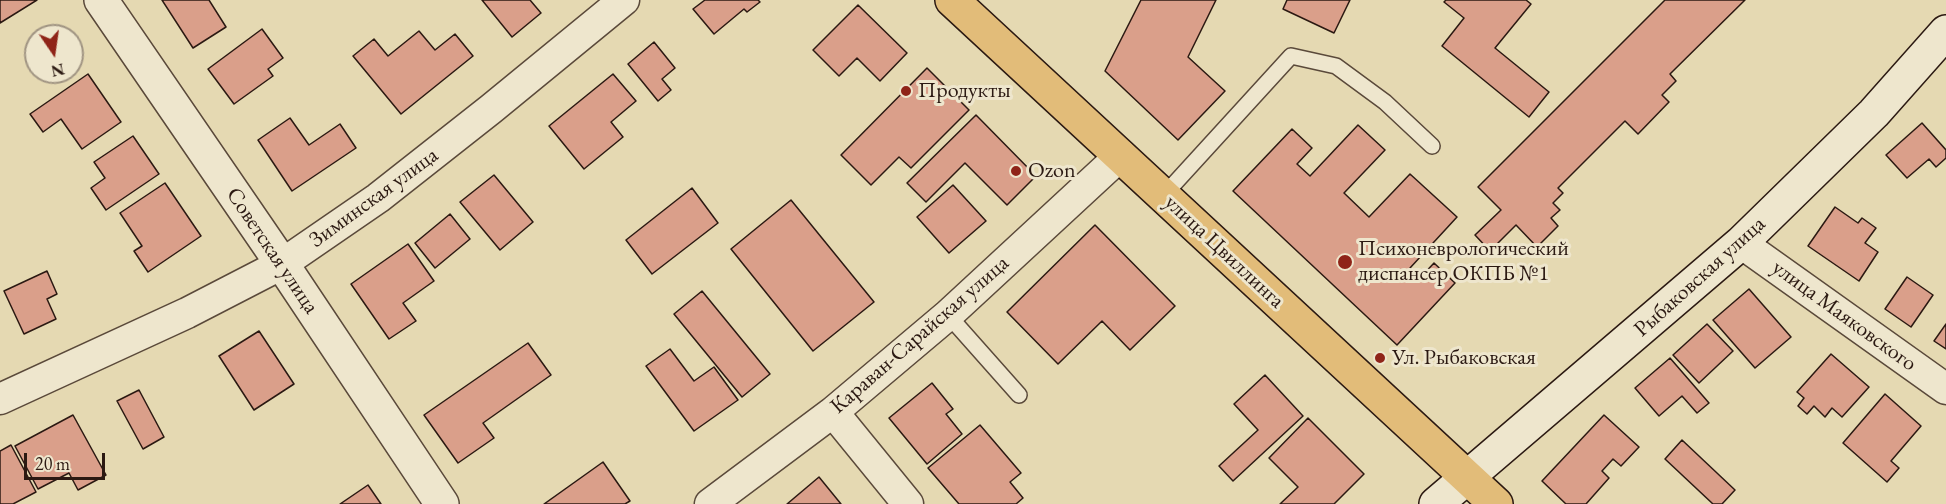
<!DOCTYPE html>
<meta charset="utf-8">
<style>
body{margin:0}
#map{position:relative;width:1946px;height:504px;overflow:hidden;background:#e5d9b2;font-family:"EB Garamond",serif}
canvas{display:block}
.north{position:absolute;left:24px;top:24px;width:60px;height:60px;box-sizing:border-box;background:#eee6cd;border:2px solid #a09482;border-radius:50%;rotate:167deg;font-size:16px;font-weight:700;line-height:24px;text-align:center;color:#2b1912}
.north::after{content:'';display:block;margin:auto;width:21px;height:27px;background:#8f2418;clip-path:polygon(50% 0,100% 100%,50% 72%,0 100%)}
.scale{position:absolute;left:24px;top:453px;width:81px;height:27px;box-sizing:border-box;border:3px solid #2b1912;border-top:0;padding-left:8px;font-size:18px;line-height:21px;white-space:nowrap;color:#2b1912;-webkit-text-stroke:4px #eee6cd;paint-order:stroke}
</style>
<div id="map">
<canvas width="1946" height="504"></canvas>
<div class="north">N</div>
<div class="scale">20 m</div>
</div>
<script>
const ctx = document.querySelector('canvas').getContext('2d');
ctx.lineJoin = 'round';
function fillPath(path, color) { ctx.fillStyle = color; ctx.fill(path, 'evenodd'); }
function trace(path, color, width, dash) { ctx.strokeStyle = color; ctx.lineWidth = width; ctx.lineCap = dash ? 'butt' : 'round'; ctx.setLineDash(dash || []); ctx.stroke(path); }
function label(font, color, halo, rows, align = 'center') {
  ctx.font = font + ' "EB Garamond",serif'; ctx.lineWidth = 6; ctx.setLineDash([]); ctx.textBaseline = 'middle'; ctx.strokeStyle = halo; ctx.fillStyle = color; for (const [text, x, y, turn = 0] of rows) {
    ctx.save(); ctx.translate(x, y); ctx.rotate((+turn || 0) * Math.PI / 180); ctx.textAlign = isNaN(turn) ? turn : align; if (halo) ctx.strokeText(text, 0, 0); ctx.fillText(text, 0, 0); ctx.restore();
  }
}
const building = new Path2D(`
 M0,0H37L0,23Z
 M162,0H209L226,27L193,48Z
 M482,0H530L541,13L512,37Z
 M705,0H758L760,2L747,12L744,9L714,34L693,9Z
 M1141,0H1216L1188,57L1225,91L1178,140L1105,71Z
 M1287,0H1350L1334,33L1283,9Z
 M1446,0H1526L1531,4L1495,48L1549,92L1529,117L1442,46L1464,18L1444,2Z
 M1665,0H1745L1670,74L1676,81L1662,95L1669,102L1638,134L1625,121L1558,188L1563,193L1553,203L1560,210L1551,218L1558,226L1537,247L1516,225L1490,251L1475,235L1501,210L1478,187Z
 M858,5L907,53L880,81L857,58L839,76L813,50Z
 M262,29L283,58L268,69L273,76L234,104L208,69Z
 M419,31L435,50L455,34L473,56L401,114L353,56L374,39L388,56Z
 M654,42L675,68L662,79L671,90L658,101L628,64Z
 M927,68L969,110L911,168L899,157L871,185L841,155Z
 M88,74L121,122L82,149L61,119L43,132L30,114Z
 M613,74L636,101L611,122L623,137L584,169L549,126Z
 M976,115L1036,176L1007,205L965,163L926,202L907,183Z
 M290,118L309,145L340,124L356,148L292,191L258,140Z
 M1922,123L1946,150V158L1936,167L1929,159L1907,178L1886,155Z
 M1358,125L1385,150L1344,193L1369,217L1410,174L1457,217L1410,268L1420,278L1434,263L1455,283L1397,345L1233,191L1292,129L1312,148L1297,164L1310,176Z
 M133,136L159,174L106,210L91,188L105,178L94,162Z
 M494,175L533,222L500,250L460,202Z
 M165,183L201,236L148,272L134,251L142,246L120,213Z
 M953,185L986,221L949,253L917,217Z
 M692,188L718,223L652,274L626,240Z
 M791,200L874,302L813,351L731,249Z
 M1835,207L1858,223L1862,218L1876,228L1865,243L1878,252L1859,281L1808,246Z
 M450,214L470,239L435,268L415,243Z
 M1095,225L1175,306L1130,350L1102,321L1058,364L1007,312Z
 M408,244L434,281L403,303L416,321L389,339L351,284Z
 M47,271L57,294L47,299L56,319L24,334L4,291Z
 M1907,277L1933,295L1911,327L1885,309Z
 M1749,289L1791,337L1755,368L1713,320Z
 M702,291L770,374L742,397L674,314Z
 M1707,324L1733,351L1699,383L1673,355Z
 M1946,324V349L1934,341Z
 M259,331L294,384L254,410L219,356Z
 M528,343L551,375L483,423L494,438L458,463L424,415Z
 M670,349L694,381L714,367L738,400L694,431L646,366Z
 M1831,354L1869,387L1842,417L1832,408L1825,417L1814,406L1807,414L1798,406L1804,398L1797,392Z
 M1670,358L1709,403L1697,413L1682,396L1659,416L1635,388Z
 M1265,375L1303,416L1233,481L1219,466L1258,430L1234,404Z
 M932,383L953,409L946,414L962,434L927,464L889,418Z
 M139,390L164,437L143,449L117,401Z
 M1885,394L1921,426L1891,461L1899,468L1887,482L1843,443Z
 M73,415L106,475L78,490L69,473L38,489L15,446Z
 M1604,415L1639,447L1621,466L1613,459L1602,471L1609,478L1586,504H1566L1542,481Z
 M1308,418L1364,474L1334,504H1280L1298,487L1269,458Z
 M980,425L1021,473L1010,482L1023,498L1016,504H959L928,468Z
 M1682,440L1735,490L1722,504H1713L1665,459Z
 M11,445L36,492L13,504H0V451Z
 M603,462L630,501L625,504H544Z
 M819,477L841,504H787Z
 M368,485L381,504H340Z`);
const service = new Path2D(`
 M1164,195L1291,56L1336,66L1385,102L1432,146
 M948,315L1019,395`);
const minor = new Path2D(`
 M1741,243L1946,389
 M0,399L187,313L282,264L378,198L491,109L624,0
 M833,412L908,504
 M710,504L833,412L948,315L1121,155`);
const tertiary = new Path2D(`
 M101,0L282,264L442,504`);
const secondary = new Path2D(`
 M1436,504L1741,243L1874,113L1946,32`);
const primary = new Path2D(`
 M952,0L1496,504`);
const markers = [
 [906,91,6,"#8f2418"],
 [1016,171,6,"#8f2418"],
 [1345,262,8,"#8f2418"],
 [1380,358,6,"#8f2418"]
];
const poiNames = [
 ["Продукты",918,91],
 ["Ozon",1028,171],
 ["Психоневрологический",1358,249],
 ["диспансер ОКПБ №1",1358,274],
 ["Ул. Рыбаковская",1392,358]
];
const streetNames = [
 ["Зиминская улица",374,198,-36],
 ["Советская улица",272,251,56],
 ["улица Цвиллинга",1224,252,43],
 ["Рыбаковская улица",1700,277,-42],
 ["улица Маяковского",1844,316,36],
 ["Караван-Сарайская улица",920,335,-41]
];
fillPath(building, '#da9f8a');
trace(building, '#2b1912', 1.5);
trace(service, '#5a493a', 18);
trace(minor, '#5a493a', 33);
trace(tertiary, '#5a493a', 36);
trace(secondary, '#2b1912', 36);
trace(primary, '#2b1912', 36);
trace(service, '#eee6cd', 15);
trace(minor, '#eee6cd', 30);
trace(tertiary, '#eee6cd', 33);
trace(secondary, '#eee6cd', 33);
trace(primary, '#e2bc79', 33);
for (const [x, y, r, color] of markers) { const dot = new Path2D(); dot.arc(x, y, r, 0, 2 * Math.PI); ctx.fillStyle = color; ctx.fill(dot); trace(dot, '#eee6cd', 2); }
label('22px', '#2b1912', '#eee6cd', poiNames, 'left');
label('22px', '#2b1912', '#eee6cd', streetNames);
</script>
